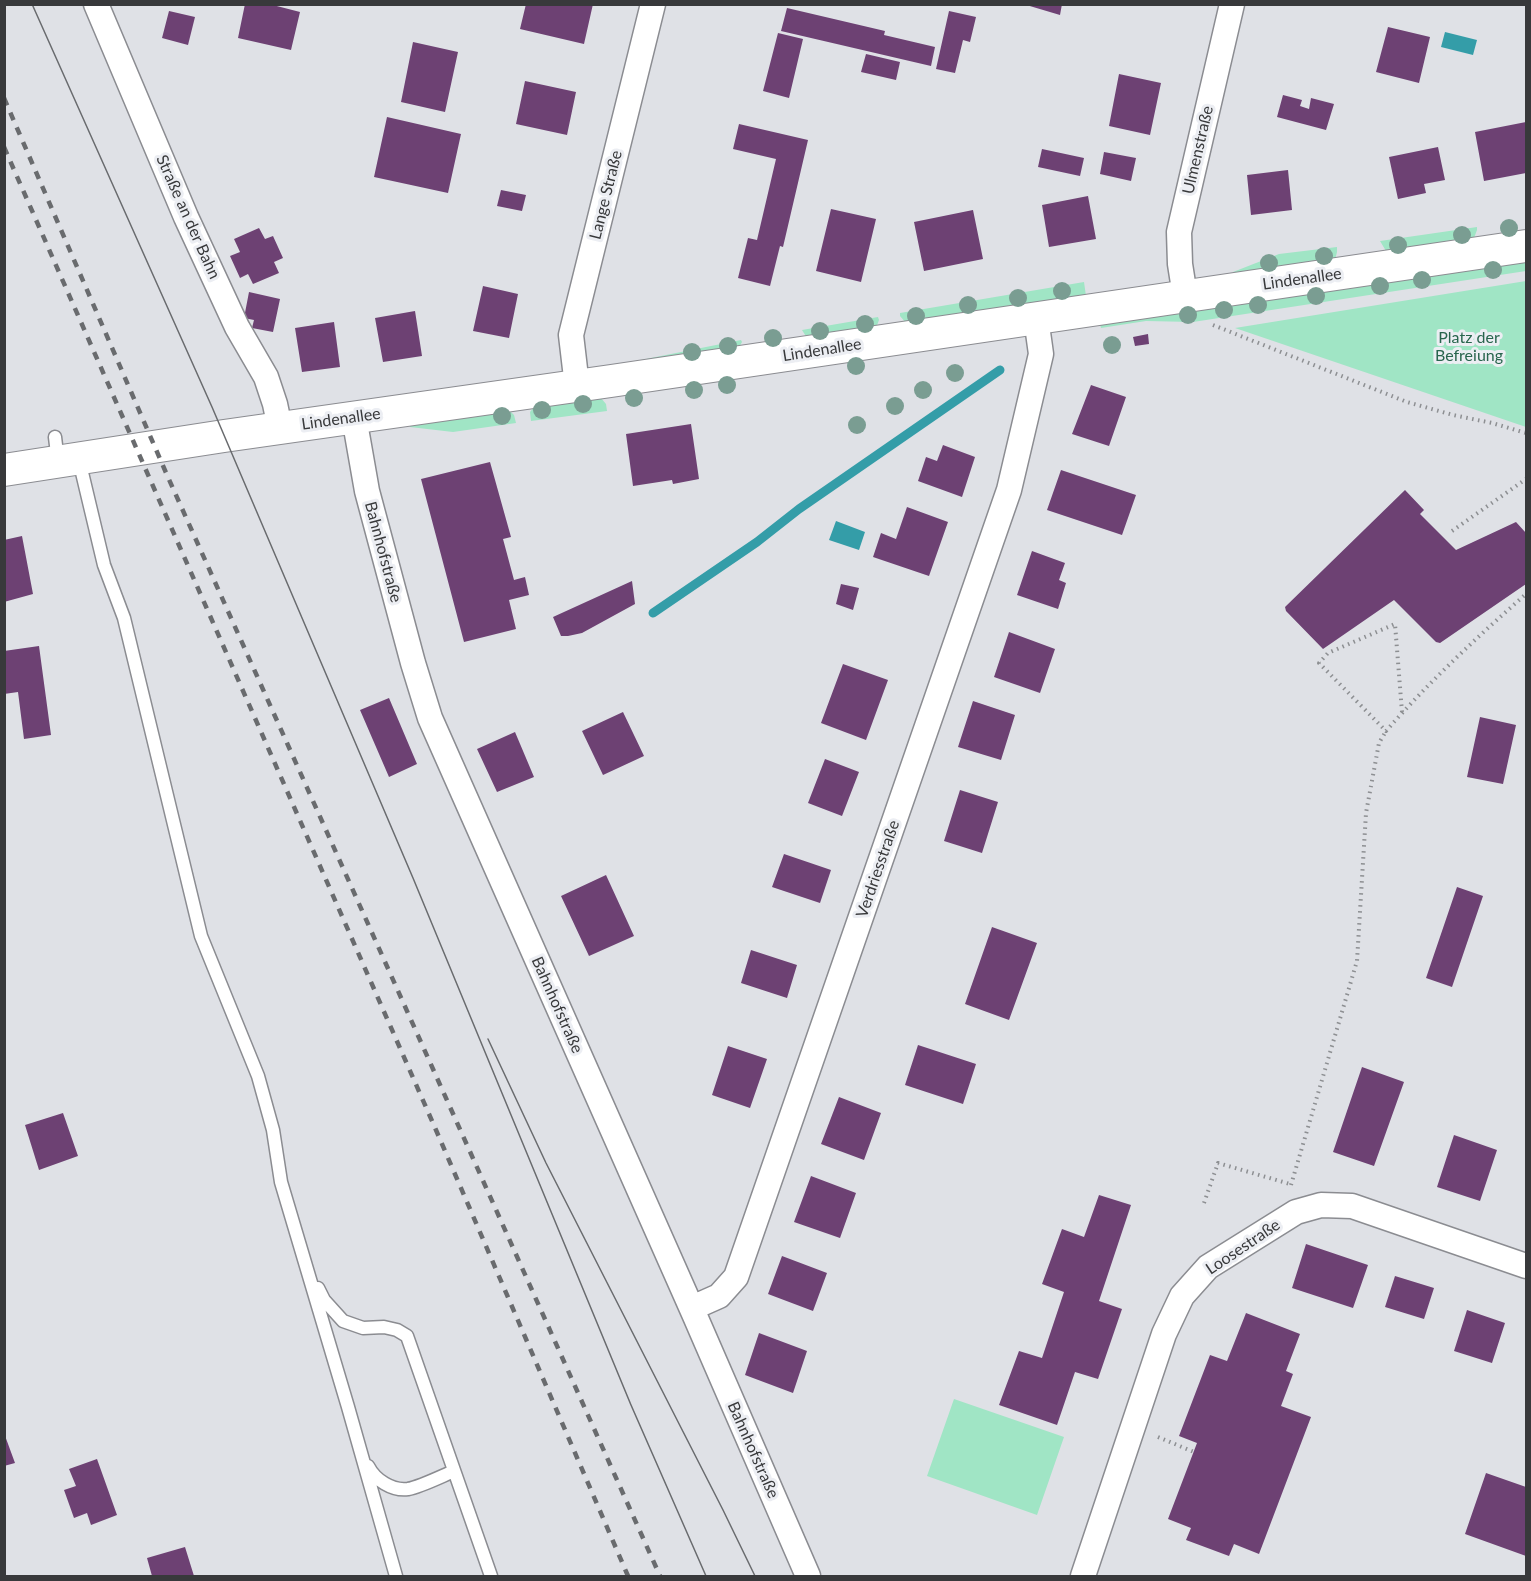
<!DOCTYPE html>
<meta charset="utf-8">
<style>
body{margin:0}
#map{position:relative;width:1531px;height:1581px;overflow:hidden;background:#dfe1e6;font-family:Lato,sans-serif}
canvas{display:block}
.frame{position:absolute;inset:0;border:6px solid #38393b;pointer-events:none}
</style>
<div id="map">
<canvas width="1531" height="1581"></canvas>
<div class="frame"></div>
</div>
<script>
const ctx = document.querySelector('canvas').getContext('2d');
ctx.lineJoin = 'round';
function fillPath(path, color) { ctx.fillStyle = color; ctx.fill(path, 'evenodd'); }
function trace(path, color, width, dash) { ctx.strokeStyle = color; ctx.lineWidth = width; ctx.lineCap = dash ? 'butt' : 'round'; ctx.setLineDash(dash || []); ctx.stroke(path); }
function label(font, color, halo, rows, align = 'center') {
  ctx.font = font + ' Lato,sans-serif'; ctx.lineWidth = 6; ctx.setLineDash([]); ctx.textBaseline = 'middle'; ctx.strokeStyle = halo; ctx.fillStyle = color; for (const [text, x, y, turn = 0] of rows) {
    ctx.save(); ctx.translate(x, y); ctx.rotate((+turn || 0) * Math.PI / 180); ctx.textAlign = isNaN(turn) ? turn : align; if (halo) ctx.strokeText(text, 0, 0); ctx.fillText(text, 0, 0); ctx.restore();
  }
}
const green = new Path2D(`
 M1477,227V230L1474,238L1386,251L1380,241Z
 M1337,247V252L1335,260L1234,274L1233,272L1279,254Z
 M1526,261V271L1193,322L1146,321L1101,328L1100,324Z
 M1526,281V427L1235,328Z
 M1084,282L1086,296L906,323L900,316V313Z
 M878,317L879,320L876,328L807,338L802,330Z
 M741,340L742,342L738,349L631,364V362Z
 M601,398L606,404L607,411L531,421L530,412L534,407Z
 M509,410L514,415L516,423L453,432L410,427L409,424Z
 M954,1399L1064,1437L1037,1515L927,1476Z`);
const water = new Path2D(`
 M1445,32L1477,40L1473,55L1441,47Z
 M836,521L865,532L859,550L829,540Z`);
const stream = new Path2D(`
 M653,613L757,542L799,509L1000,370`);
const building = new Path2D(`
 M245,4H269L300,12L291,50L238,38Z
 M526,4H593L584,44L520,29Z
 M1023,4H1062L1060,15Z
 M787,8L885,31L884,35L935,47L931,66L781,31Z
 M169,11L195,17L188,45L162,38Z
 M949,11L976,17L970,42L963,40L955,73L936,69Z
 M1388,27L1430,37L1419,83L1376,72Z
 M778,33L803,39L789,98L763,91Z
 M413,42L458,52L445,112L401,102Z
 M866,54L900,62L896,80L861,72Z
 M1119,74L1161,83L1150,135L1109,126Z
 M525,81L576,92L567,135L516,124Z
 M1283,95L1302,100L1300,106L1309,109L1311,98L1334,104L1326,130L1277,117Z
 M387,117L461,134L448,193L374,177Z
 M1526,122V173L1484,181L1475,132Z
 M739,124L808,140L783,247L780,246L770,286L738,278L748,238L757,240L776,159L733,149Z
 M1438,147L1445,180L1424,184L1426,193L1398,199L1389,157Z
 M1042,149L1084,158L1080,176L1038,167Z
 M1104,152L1136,158L1131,181L1100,174Z
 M1288,170L1292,210L1251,215L1247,175Z
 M501,190L526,195L522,211L497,206Z
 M1088,196L1096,239L1049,247L1042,205Z
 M831,209L876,219L861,282L816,271Z
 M973,210L983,259L924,271L914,222Z
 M259,228L265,239L273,236L283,258L274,262L279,273L253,284L248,274L240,278L230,256L240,252L234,239Z
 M483,286L518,294L509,338L473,331Z
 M249,292L280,299L273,332L252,328L254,320L244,318Z
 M415,311L422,356L383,362L375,318Z
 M334,322L340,367L302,372L295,328Z
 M1148,334L1149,344L1135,346L1133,337Z
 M1091,385L1126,397L1109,446L1072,434Z
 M691,424L699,479L673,484L672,480L633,486L626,434Z
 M943,445L975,457L962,497L918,481L926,457L937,461Z
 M490,462L511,537L503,539L514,580L525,577L529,595L509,600L516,629L464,642L421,479Z
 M1061,470L1136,495L1122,535L1047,510Z
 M1405,490L1424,510L1420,514L1456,550L1516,522L1526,533V584L1440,643L1436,642L1394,600L1323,649L1286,611L1285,607Z
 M907,507L948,522L929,576L873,557L881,533L896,539Z
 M22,536L33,594L4,602V540Z
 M1032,551L1065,563L1059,580L1066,583L1058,609L1017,595Z
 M632,581L635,604L582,633L568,636H561L553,617Z
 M841,584L859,588L853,610L836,604Z
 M1009,632L1055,649L1040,693L994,677Z
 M39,646L51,735L24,739L18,692L4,694V651Z
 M843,664L888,680L866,740L821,723Z
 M389,698L417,764L389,777L360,710Z
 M973,701L1015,715L1001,760L958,747Z
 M623,712L644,756L603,775L582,731Z
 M1480,717L1516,725L1503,784L1467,777Z
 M515,732L534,777L497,792L477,749Z
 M825,759L859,772L842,816L808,803Z
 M960,790L998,802L982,853L944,841Z
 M784,854L831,870L820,903L772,887Z
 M606,875L634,936L589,956L561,896Z
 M1457,887L1483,896L1452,987L1426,978Z
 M992,927L1037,943L1009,1020L965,1004Z
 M751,950L797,965L787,998L741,983Z
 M918,1045L976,1064L963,1104L905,1085Z
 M728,1046L767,1059L750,1108L712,1095Z
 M1362,1067L1404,1082L1374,1166L1333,1152Z
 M839,1097L881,1113L864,1160L821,1144Z
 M63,1113L78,1156L39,1170L25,1125Z
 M1454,1135L1497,1150L1480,1201L1437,1187Z
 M811,1176L856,1193L840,1238L794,1222Z
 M1099,1195L1131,1205L1099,1301L1122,1309L1098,1379L1075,1372L1057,1425L999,1405L1019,1351L1042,1358L1064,1292L1042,1284L1062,1229L1084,1237Z
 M1306,1244L1368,1265L1353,1308L1292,1288Z
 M782,1256L827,1273L813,1311L768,1294Z
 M1395,1276L1434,1288L1424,1319L1385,1307Z
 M1467,1310L1505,1323L1492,1363L1454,1351Z
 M1246,1313L1300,1334L1286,1371L1293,1374L1281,1406L1311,1417L1259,1554L1234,1544L1229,1556L1186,1540L1191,1528L1168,1519L1197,1443L1179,1436L1210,1355L1227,1361Z
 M759,1333L807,1351L793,1393L745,1375Z
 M4,1433L15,1463L4,1466Z
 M97,1459L117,1515L91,1525L87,1513L74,1518L64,1490L76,1486L69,1469Z
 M1486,1473L1526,1487V1556L1465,1534Z
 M185,1547L194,1576H152L147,1558Z`);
const path = new Path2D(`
 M1213,325L1407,402L1453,415L1492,423L1526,433
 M1452,531L1526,479
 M1402,712L1395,624L1328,653L1319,663L1386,731C1429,682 1477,637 1526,594
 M1291,1185L1357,961L1366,813L1379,743L1386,731
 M1204,1203L1218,1163L1290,1184
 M1158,1437L1194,1452`);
const service = new Path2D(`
 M55,437L58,462
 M79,460L104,565L124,618L201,936L258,1076L273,1130L281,1182L348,1407L396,1576
 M318,1288L324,1300L343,1321L363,1328L384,1327L397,1330L407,1336L491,1576
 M368,1466C375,1480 392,1491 408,1489C420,1487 442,1476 454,1471`);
const minor = new Path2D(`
 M96,4L186,217L237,327L266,377L275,404L280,428
 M1185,296L1180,264L1179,232L1232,4
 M577,386L571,335L653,4
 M354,417L367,491L413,663L430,718L695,1316L808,1576
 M692,1308L719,1296L736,1277L1009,490L1041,354L1036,318
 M1083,1576L1164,1334L1182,1296L1208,1267L1296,1212L1321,1205L1352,1206L1526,1266`);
const tertiary = new Path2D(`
 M4,470L224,436L611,381L1526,246`);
const tram = new Path2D(`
 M32,4L212,407L413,878L631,1405L706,1576
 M488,1039L546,1163L723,1510L755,1576`);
const rail = new Path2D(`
 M4,98L167,475L660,1576
 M4,147L436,1130L628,1576`);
const trees = [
 [1509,228],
 [1462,235],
 [1398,245],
 [1324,256],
 [1269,263],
 [1493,270],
 [1422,280],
 [1380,286],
 [1062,291],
 [1316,296],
 [1018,298],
 [968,305],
 [1258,305],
 [1224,310],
 [1188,315],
 [916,316],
 [865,324],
 [820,331],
 [773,338],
 [1112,345],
 [728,346],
 [692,352],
 [856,366],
 [955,373],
 [727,385],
 [694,390],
 [923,390],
 [634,398],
 [583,404],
 [895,406],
 [542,410],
 [502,416],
 [857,425]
];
const streetNames = [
 ["Ulmenstraße",1198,150,-77],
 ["Lange Straße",606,195,-76],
 ["Straße an der Bahn",188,217,66],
 ["Lindenallee",1302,279,-8],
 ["Lindenallee",822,350,-9],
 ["Lindenallee",341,419,-8],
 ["Bahnhofstraße",383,552,75],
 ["Verdriesstraße",878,869,-71],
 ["Bahnhofstraße",557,1005,66],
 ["Loosestraße",1243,1247,-34],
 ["Bahnhofstraße",753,1450,66]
];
const parkNames = [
 ["Platz der",1469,338],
 ["Befreiung",1469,356]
];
fillPath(green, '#a0e5c5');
fillPath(water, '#349da8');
trace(stream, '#349da8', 9);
fillPath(building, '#6d4173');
trace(service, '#8b8c91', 15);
trace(minor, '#8b8c91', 27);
trace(tertiary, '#8b8c91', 34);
trace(path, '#8d8f92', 4, [1.5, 4.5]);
trace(service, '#fff', 12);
trace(minor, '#fff', 24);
trace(tertiary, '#fff', 32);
trace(tram, '#696b6e', 1.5);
trace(rail, '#696b6e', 4.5, [8, 8]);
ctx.fillStyle = '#7a9d92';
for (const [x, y] of trees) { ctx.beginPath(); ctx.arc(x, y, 9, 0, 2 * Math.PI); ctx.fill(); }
label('16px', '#38393b', '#eceef3', streetNames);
label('16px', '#28654d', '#eceef3', parkNames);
</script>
